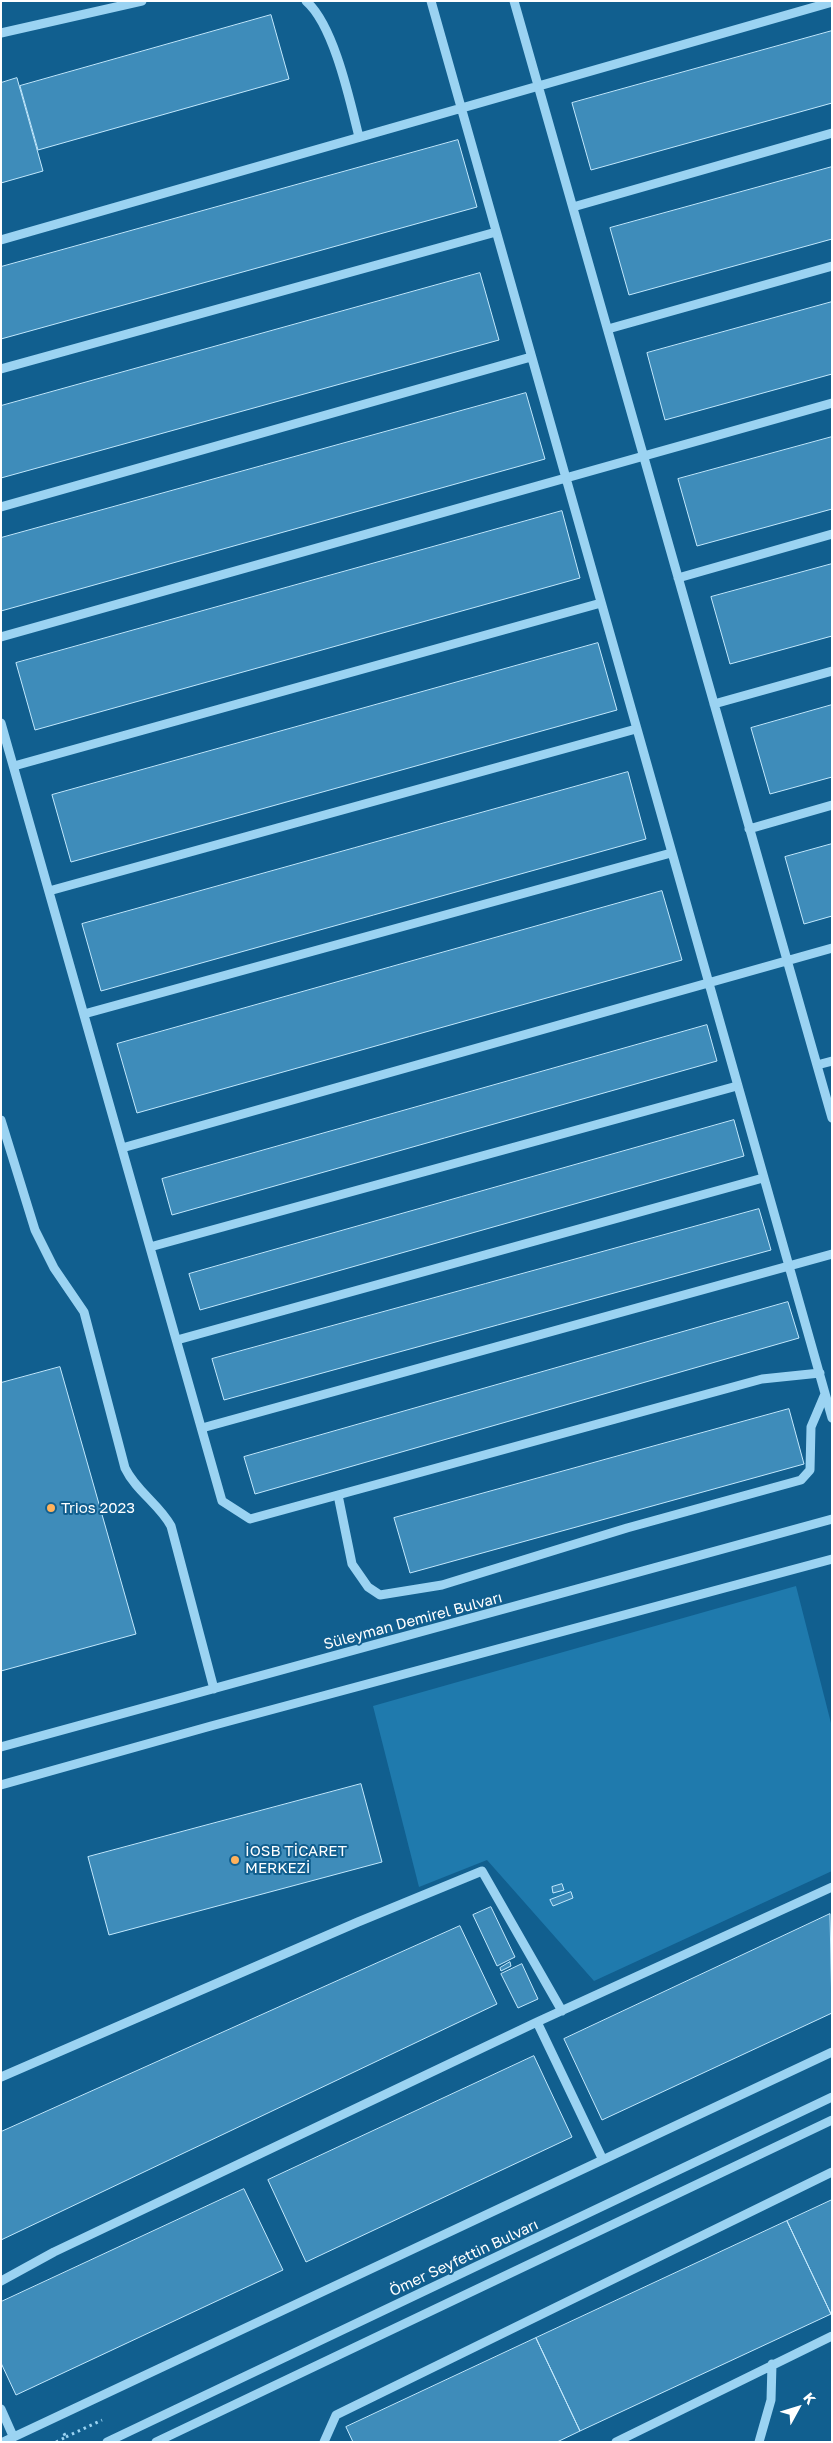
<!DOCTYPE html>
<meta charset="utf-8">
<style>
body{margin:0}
#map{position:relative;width:833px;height:2443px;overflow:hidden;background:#115f8f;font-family:"Golos Text",sans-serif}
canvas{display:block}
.frame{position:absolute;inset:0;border:2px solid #fff;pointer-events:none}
.north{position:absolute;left:773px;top:2383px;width:50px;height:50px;-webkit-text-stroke:4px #115f8f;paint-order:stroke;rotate:51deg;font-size:14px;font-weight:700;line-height:20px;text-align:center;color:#fff}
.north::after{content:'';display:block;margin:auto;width:18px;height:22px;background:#fff;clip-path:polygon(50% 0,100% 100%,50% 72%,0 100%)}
</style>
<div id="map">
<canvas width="833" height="2443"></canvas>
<div class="frame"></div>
<div class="north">K</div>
</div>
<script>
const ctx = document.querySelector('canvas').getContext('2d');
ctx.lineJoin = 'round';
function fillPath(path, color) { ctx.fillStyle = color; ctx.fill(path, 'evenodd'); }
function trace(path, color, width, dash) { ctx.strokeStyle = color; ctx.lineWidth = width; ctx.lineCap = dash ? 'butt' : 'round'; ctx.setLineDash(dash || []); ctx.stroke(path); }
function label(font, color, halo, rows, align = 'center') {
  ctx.font = font + ' "Golos Text",sans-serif'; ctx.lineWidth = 4; ctx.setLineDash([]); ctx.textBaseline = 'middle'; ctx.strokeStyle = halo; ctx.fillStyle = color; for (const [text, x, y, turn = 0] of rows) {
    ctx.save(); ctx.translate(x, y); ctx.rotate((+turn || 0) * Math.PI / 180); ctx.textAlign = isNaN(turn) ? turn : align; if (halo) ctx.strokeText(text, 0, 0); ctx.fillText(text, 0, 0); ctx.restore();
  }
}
const green = new Path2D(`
 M796,1586L832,1727V1871L594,1981L487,1860L419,1887L373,1706Z`);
const building = new Path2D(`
 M271,15L289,79L38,150L20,86Z
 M832,31V103L591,170L572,103Z
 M17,78L43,171L1,183V83Z
 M458,140L477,207L1,339V267Z
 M832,167V239L629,295L610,228Z
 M480,273L499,340L1,478V406Z
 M832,302V374L665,420L647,353Z
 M526,393L545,459L1,611V538Z
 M832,437V509L697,546L678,479Z
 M562,511L580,578L35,730L16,663Z
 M832,564V636L730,664L711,597Z
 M598,643L617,710L71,862L52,795Z
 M832,705V777L770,794L751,728Z
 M628,772L646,839L101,991L82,924Z
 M832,844V916L804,924L785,857Z
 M662,891L682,960L137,1113L117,1044Z
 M707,1025L717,1061L172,1215L162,1179Z
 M734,1120L744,1156L200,1310L189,1274Z
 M759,1209L771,1250L224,1400L212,1359Z
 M788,1302L799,1338L255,1494L244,1457Z
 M60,1367L136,1634L1,1671V1383Z
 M789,1409L804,1464L410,1573L394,1518Z
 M361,1784L382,1862L109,1935L88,1857Z
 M562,1884L564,1890L553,1893L552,1887Z
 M571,1892L573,1898L553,1906L550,1900Z
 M491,1907L515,1957L497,1966L473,1915Z
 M830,1914L832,2013L602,2120L564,2039Z
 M460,1926L497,2004L1,2240V2132Z
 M510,1962L511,1966L501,1971L500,1968Z
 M522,1964L538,1999L518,2008L501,1974Z
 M534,2056L572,2137L306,2262L268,2180Z
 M244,2189L283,2270L16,2395L1,2363V2302Z
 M832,2200V2313L831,2314L787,2221Z
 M787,2221L831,2314L580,2431L536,2338Z
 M536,2338L580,2431L557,2442H353L346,2427Z`);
const path = new Path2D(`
 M66,2437L102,2420
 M56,2442L66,2437L62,2430`);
const minor = new Path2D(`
 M306,1C334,25 350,101 359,137
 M431,1L832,1418
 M514,1L832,1118
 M1,33L142,1
 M573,207L832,133
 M1,240L832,2
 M608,329L832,266
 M1,369L496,232
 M1,507L531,357
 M678,578L832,534
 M1,637L832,403
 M714,704L832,671
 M1,723L222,1501L250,1519L762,1379L820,1373
 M14,766L601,603
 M749,829L832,805
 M49,891L636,729
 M84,1014L671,853
 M817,1065L832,1061
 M1,1120L35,1230L54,1268L84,1312L125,1468C136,1491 159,1504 171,1526L214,1689
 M122,1148L832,948
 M150,1247L737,1086
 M177,1340L763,1178
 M202,1428L832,1254
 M338,1495L352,1564L368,1587L380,1595L442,1585L627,1528L801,1480L810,1470L811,1427L825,1394
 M1,1747L832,1519
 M1,1785L211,1726L832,1559
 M537,2022L602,2158
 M1,2077L358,1922L482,1871L562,2011
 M1,2281L54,2252L537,2022L832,1887
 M1,2409L13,2436
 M3,2442L832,2052
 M107,2442L832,2097
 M156,2442L832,2120
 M324,2442L336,2415L832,2172
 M616,2442L832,2336
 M759,2442L771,2400L772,2364`);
const markers = [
 [51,1508,5,"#ffb25c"],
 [235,1860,5,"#ffb25c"]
];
const poiNames = [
 ["Trios 2023",61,1508],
 ["İOSB TİCARET",245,1851],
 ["MERKEZİ",245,1868]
];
const streetNames = [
 ["Süleyman Demirel Bulvarı",413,1621,-15],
 ["Ömer Seyfettin Bulvarı",464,2258,-25]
];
fillPath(green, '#1f7aad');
fillPath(building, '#3e8cba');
trace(building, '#c2e8fd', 1);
trace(path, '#9bd3f2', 3, [2.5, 4]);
trace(minor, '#9bd3f2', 9);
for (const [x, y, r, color] of markers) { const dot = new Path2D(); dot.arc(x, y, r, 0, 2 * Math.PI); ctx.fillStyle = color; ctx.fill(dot); trace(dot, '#115f8f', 2); }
label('15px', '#fff', '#115f8f', poiNames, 'left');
label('15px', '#fff', '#115f8f', streetNames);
</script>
